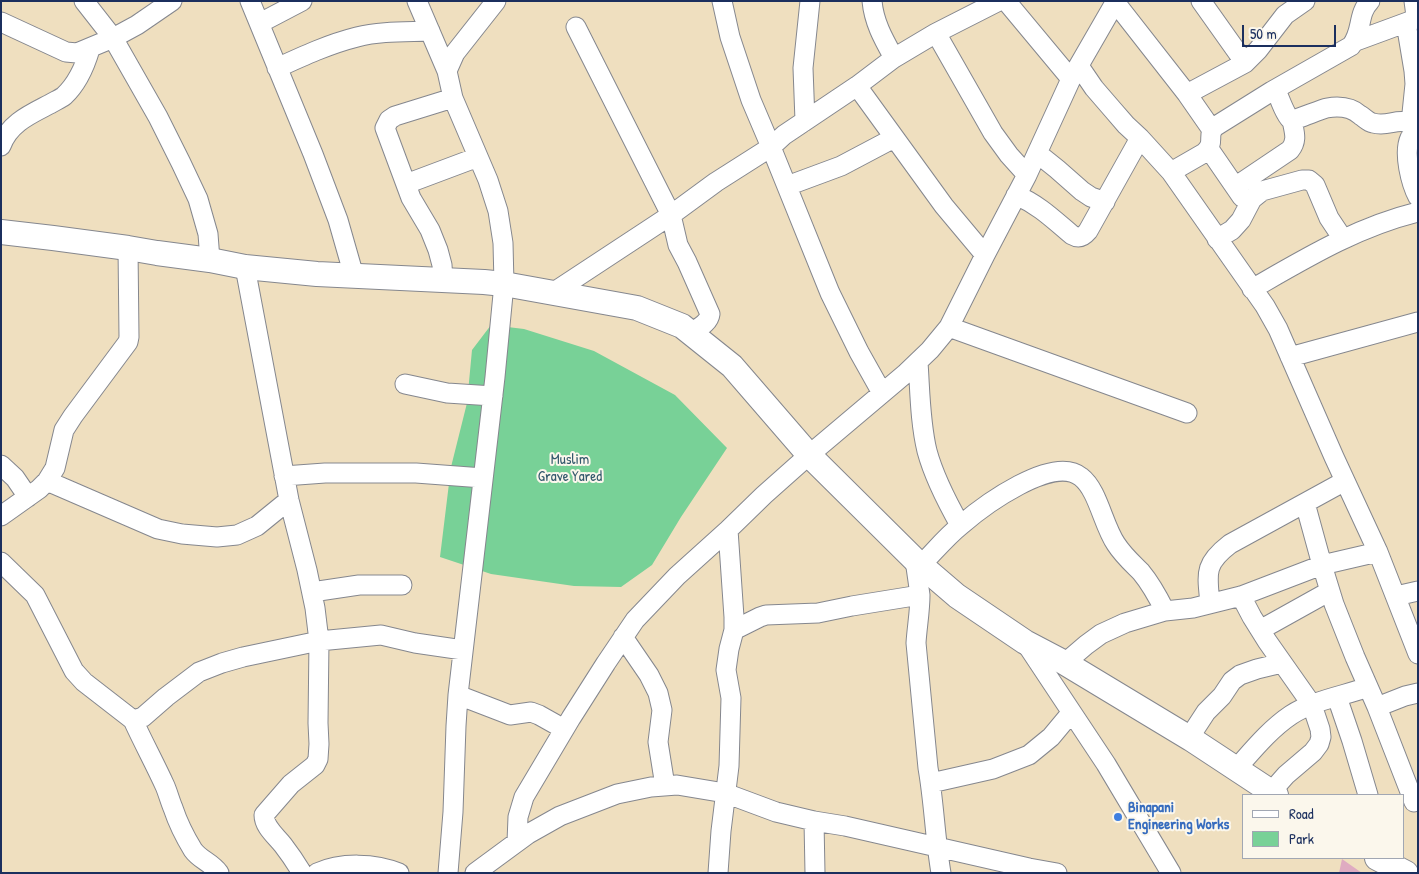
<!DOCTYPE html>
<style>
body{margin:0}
#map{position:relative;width:1419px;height:874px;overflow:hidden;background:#efdfbf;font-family:"Patrick Hand",sans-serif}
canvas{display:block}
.frame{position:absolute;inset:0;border:2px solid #1b2f5e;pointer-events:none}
.legend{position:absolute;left:1242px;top:794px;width:162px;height:65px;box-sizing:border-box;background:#fbf7ec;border:1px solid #a1a7b3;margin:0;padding:6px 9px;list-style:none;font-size:15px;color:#1b2f5e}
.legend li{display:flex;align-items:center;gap:10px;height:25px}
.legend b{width:25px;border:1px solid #a1a7b3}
.scale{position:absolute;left:1242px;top:25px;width:94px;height:22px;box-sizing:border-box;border:2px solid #1b2f5e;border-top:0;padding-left:6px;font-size:15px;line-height:18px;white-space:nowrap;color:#1b2f5e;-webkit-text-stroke:4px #fbf7ec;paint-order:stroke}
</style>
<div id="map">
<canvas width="1419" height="874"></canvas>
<div class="frame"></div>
<ul class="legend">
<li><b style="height:6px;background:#fff"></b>Road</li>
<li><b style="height:14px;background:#78d197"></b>Park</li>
</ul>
<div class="scale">50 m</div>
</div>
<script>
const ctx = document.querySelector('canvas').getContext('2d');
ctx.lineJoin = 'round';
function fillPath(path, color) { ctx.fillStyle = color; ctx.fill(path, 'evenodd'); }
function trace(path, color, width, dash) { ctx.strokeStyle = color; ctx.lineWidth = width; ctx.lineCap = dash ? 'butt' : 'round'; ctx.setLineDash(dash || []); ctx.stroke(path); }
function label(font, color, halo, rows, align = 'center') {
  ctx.font = font + ' "Patrick Hand",sans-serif'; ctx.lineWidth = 4; ctx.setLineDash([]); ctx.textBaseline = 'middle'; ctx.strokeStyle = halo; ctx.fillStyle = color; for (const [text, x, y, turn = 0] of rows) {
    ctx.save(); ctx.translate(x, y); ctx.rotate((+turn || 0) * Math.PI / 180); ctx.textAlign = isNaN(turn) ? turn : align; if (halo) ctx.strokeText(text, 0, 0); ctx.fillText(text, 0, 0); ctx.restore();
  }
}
const green = new Path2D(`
 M491,325L524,329L594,351L675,395L727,448L681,517L652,565L621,587L574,586L491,574L440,557L451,467L467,403L472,350Z`);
const building = new Path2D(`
 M1342,859L1362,873H1339Z`);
const minor = new Path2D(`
 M84,1L113,38L158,117L181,163L198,199L208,234L210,260
 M250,1L313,154L338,220L354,276
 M417,1L447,71
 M722,1L730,37L751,100L771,147L830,293L859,352L882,393
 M872,1C874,23 884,40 894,58
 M1006,1L1071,79
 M1201,1L1245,63
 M1115,2L1187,94L1212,130
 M1,22L66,52L77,53L113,38L137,25L172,1
 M260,23L302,1
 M1406,23L1414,71L1415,84L1411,123
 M576,27L671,215L678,245L687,262L710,314C709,323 698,328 691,333
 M936,33L993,133L1009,155L1027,175
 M1356,41L1413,20L1416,16L1414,1
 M1079,66L1094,88L1113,110L1126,125L1140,138L1171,172L1265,306L1278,329L1334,457L1378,552L1418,654
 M277,68C303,56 329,44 357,37C381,31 405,32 430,31
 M857,86L944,206L985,255
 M1276,89C1278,95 1286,117 1291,120C1294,121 1321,109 1327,108C1339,106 1351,107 1360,115C1365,118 1368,122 1373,123C1391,128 1399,114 1418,128
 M1187,94L1245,63L1258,50L1285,15L1305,1
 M805,121L803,68L810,1
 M1418,129C1415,132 1412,135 1410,138C1403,153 1411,184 1418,197
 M1,146C9,123 31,114 50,104C55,101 60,99 64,96C78,83 85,66 90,49
 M1209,149L1242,197
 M1037,153L1057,169L1082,191L1091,197L1105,202
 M1171,172L1204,153C1217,142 1205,135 1216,126L1272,91L1351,46C1363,32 1357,14 1370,1
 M406,184L478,157
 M787,186L841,166L894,138
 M1235,187L1290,150C1298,140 1294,132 1292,120
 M1016,195C1039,205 1053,219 1072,235C1079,239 1083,237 1088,231L1140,138
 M1217,239L1232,230L1241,220L1252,199L1262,191L1302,180H1309L1315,185L1329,218L1343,239
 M245,267L289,500L307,570L315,608L319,641L318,723L319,744L318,759L315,765L291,784L264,815C264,827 276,836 283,845C290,854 296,863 302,873
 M443,280L442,265L438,250L430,230L411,198L385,128L389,120L395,116L453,98
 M1252,289C1306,258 1357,227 1418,212
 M554,292L671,215L716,182L771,147L784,135L857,86L894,58L936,33L999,1
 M949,327L1187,413
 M1290,357L1418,322
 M918,362C920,391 920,422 927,451C934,477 947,502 960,525
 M405,384L447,393L493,396
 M1,465L15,478L28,497
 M284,476L325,473H416L483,478
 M47,481L158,529L182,534L217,537L237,535L257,526L289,500
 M1305,503L1322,565L1334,604L1355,657L1377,707L1414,802
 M1,516L39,489L47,481L55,468L64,430L73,416L128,342L129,337L128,248
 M1,562L35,595L74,671L84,682L133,720L143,717L166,697L199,672L222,663L243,657L319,641L381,635L415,643L463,650
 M921,565C934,552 946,537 961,525C983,506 1053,454 1081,477C1098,490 1103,525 1116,544C1123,555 1132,563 1141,572C1151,584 1158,597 1165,611
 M312,592L359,585H402
 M920,595C920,611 917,627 916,643L928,768C934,802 935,838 941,873
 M1241,596L1252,617L1267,641L1312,705L1320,729L1321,737L1319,744L1313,752L1286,775L1271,792
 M1396,596L1418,591
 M1210,603C1207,573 1204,564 1230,544L1345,481
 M734,630L760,617L766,615L818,613L852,606L920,595L915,560
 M1260,630L1330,591
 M623,637L649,675L658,693L662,710L658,742L665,786
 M1025,642L1106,764L1171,873
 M1065,663L1086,645L1101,634L1125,623L1165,611L1193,608L1241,596L1322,565L1378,552
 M458,695L510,715L531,712L539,715L564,729
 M1337,697L1352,741L1368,795
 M1377,707L1405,696L1418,693
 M133,720C143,742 155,764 165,786C168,793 170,801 173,808C178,823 185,837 193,850C200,860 211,862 219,873
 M1189,738L1206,712L1222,696L1232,681L1240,675L1257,669L1282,663
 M1236,769C1253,750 1270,729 1291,715C1314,700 1343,696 1368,687
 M931,783L993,769L1029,755L1051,737L1071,713
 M814,821L815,873
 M517,842L518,817L524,797L571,718L606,663L635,620L677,576L728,530L764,495L809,455L905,374L930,350L949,327L985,255L1027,175L1071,79L1116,1
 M317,873C341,862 375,863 399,873
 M448,873L453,812L456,726L458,695L495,377L504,284L503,243L498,211L488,180L453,98L447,71L455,53L496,1
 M475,873L528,834L560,816L617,794L651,787L677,785L725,793L776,812L814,821L845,826L1029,868L1057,873
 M718,873L721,831L729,766L731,698L726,670L729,649L734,630V617L728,530`);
const major = new Path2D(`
 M1,232L53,238L128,248L157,253L210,260L245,267L317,274L484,282L504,284L637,308L682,326L732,366L809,455L915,560L957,596L1025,642L1065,663L1191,739L1276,795
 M1377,858L1406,873`);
const markers = [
 [1118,817,5,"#3f7fe0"]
];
const parkNames = [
 ["Muslim",570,460],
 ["Grave Yared",570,477]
];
const shopNames = [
 ["Binapani",1128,808],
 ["Engineering Works",1128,825]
];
fillPath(green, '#78d197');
fillPath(building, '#dfabc1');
trace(minor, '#85878e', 21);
trace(major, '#85878e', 26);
trace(minor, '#fff', 19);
trace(major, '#fff', 24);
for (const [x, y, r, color] of markers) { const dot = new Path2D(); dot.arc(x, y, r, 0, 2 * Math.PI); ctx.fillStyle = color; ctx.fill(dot); trace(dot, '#fbf7ec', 2); }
label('15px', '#32586c', '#fbf7ec', parkNames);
label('bold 15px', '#366cbe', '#fbf7ec', shopNames, 'left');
</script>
